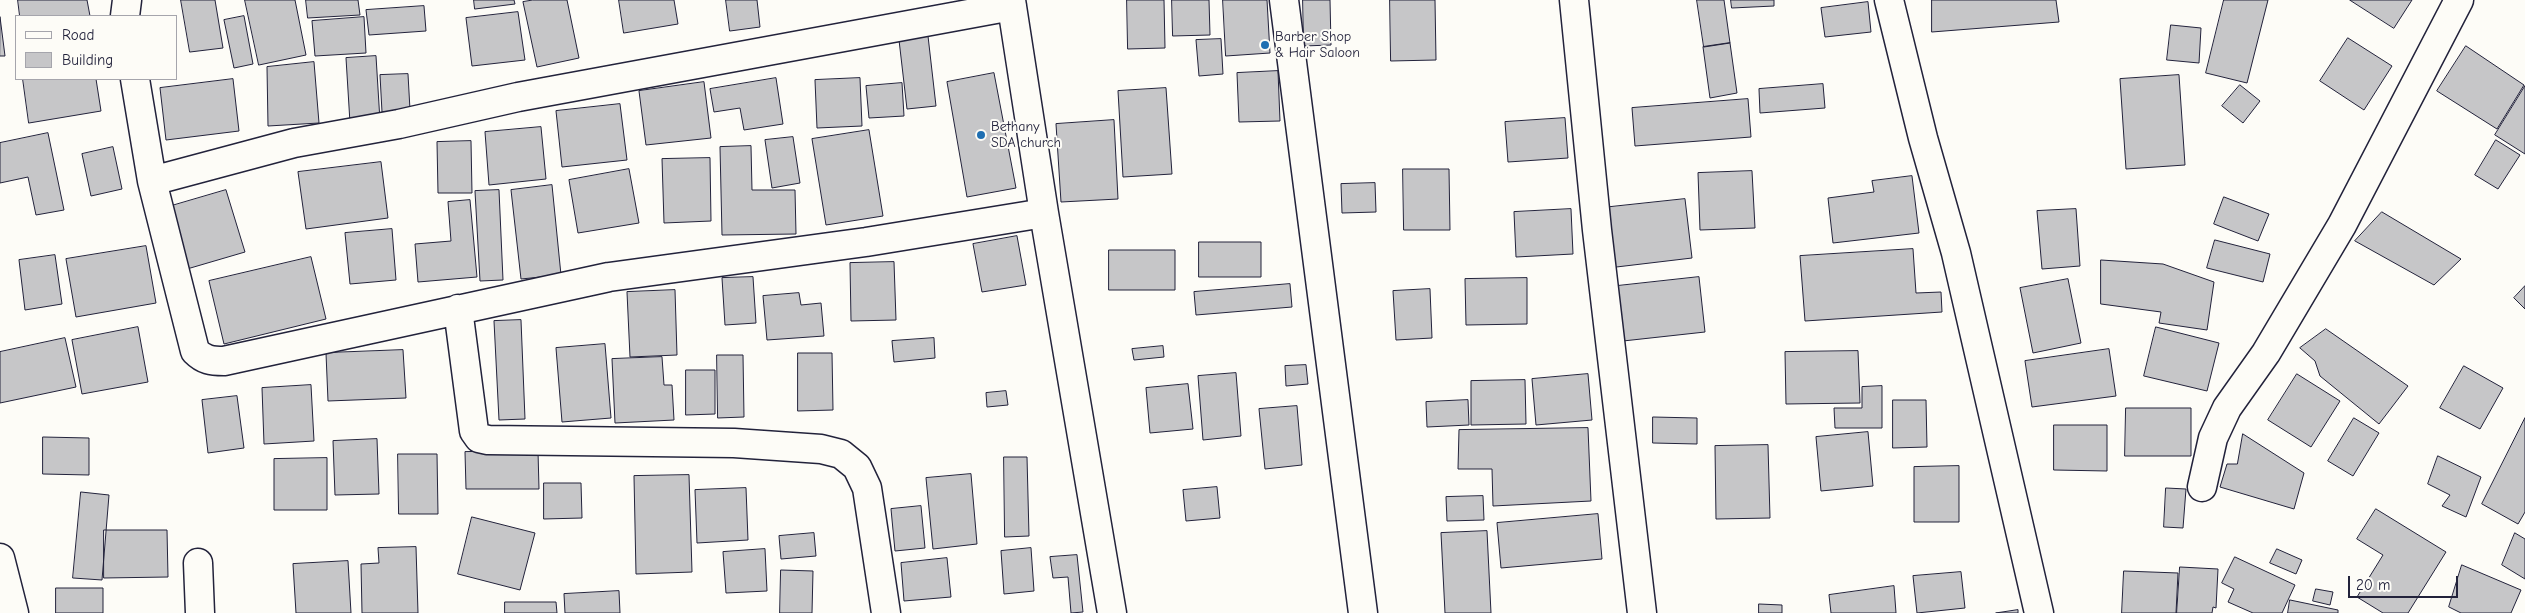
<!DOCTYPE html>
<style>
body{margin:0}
#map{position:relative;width:2525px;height:613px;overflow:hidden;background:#fdfcf7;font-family:"Comic Neue",sans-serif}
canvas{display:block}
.legend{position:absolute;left:15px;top:15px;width:162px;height:65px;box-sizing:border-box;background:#fdfcf7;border:1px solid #a5a5ac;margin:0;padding:6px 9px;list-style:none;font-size:15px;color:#22223b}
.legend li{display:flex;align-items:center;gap:10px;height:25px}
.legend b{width:25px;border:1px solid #a5a5ac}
.scale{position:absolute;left:2348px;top:576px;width:110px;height:22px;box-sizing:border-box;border:2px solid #22223b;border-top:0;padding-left:6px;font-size:15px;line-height:18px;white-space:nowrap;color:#22223b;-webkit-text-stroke:4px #fdfcf7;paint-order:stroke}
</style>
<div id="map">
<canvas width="2525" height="613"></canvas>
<ul class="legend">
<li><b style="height:6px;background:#fdfcf7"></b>Road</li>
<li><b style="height:14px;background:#c6c6c8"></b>Building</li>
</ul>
<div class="scale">20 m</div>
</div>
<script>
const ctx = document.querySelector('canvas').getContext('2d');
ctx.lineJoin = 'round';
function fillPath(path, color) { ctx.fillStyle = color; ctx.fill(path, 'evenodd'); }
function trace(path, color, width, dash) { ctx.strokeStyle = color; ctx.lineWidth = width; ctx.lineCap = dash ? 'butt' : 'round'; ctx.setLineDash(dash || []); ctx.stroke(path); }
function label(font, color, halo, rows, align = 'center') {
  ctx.font = font + ' "Comic Neue",sans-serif'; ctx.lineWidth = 4; ctx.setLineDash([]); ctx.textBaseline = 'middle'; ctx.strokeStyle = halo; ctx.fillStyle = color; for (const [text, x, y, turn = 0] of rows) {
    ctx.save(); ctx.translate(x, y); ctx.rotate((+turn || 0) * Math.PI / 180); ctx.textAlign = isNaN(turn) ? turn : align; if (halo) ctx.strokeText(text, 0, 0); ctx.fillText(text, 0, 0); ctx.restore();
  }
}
const building = new Path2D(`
 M18,0H87L90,16H20Z
 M181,0H215L223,48L190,52Z
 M245,0H295L306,55L259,65Z
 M306,0H358L360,15L308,18Z
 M474,0H514L515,4L475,9Z
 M533,0H567L579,58L537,67L523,2Z
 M619,0H674L678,24L624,33Z
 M726,0H757L760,27L730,31Z
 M1127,0H1164L1165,48L1128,49Z
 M1172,0H1209L1210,35L1173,36Z
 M1223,0H1267L1270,53L1226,56Z
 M1303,0H1330L1331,45L1304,46Z
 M1390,0H1435L1436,60L1391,61Z
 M1697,0H1724L1730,43L1704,47Z
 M1731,0H1774V6L1732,8Z
 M1932,0H2056L2059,22L1932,32Z
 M2224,0H2268L2247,83L2206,73Z
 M2350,0H2412L2394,28Z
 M1868,2L1871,32L1825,37L1821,8Z
 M424,6L426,31L369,35L366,10Z
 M518,12L525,60L472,66L466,18Z
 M244,16L253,64L234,68L224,20Z
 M0,17L5,56H0Z
 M364,17L366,53L315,56L312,21Z
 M2171,25L2201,28L2199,63L2167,60Z
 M928,36L936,106L907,109L899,40Z
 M2348,38L2392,66L2364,110L2320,81Z
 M1221,39L1223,74L1199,76L1196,40Z
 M1730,43L1737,93L1710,98L1703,47Z
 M2466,46L2524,85L2497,129L2437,91Z
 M376,56L380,121L350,123L346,58Z
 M314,62L319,123L268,126L267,67Z
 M1278,71L1280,121L1239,122L1237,73Z
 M994,73L1016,188L967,197L947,82Z
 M408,74L410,110L382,112L380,75Z
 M2179,75L2185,165L2126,169L2120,79Z
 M776,78L783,124L744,130L740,108L714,112L710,89Z
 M860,78L862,126L817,128L815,80Z
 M23,79H96L101,111L29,123Z
 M233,79L239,131L166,140L160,88Z
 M704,82L711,138L646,145L639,91Z
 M902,83L904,116L869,118L866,86Z
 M1823,84L1825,108L1760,113L1759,89Z
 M2240,85L2260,101L2243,123L2222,106Z
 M2525,86V154L2495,135Z
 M1166,88L1172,174L1123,177L1118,91Z
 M1748,99L1751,137L1635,146L1632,108Z
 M620,104L627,160L562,167L556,111Z
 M1565,118L1568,158L1508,162L1505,122Z
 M1114,120L1118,199L1061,202L1056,124Z
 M541,127L546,179L489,185L485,132Z
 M869,130L883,216L826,225L812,139Z
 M48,133L64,210L36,215L28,177L0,183V143Z
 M793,137L800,183L772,188L765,140Z
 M2496,140L2520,155L2498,189L2475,175Z
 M471,141L472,193H438L437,142Z
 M751,146L752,190H795L796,234L722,235L720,147Z
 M113,147L122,189L91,196L82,154Z
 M710,158L711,221L664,223L662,159Z
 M381,162L388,218L306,229L298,172Z
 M629,169L639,223L578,233L569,180Z
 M1403,169H1449L1450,230H1404Z
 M1752,171L1755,228L1700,230L1698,173Z
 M1912,176L1919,233L1833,243L1828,198L1874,192L1872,181Z
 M1375,183L1376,212L1342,213L1341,184Z
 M552,185L561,275L521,279L511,190Z
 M226,190L245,252L187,269L168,207Z
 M499,190L503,280L480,281L475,191Z
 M2224,197L2269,214L2258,241L2214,224Z
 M1685,199L1692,258L1608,268L1601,208Z
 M470,200L477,277L418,282L415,244L451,241L448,202Z
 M1571,209L1573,254L1516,257L1514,212Z
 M2076,209L2080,266L2042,269L2037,211Z
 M2382,212L2461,259L2434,285L2355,241Z
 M392,229L396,280L350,284L345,233Z
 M1017,236L1026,285L982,292L973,244Z
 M2215,240L2270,254L2263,282L2207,268Z
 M1199,242H1261V277H1199Z
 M146,246L156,303L76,317L66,259Z
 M1913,249L1916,293L1941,292L1942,312L1805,321L1800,256Z
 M1109,250H1175V290H1109Z
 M55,255L62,304L25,310L19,260Z
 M311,257L326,319L224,344L209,281Z
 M2101,260L2163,264L2214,282L2207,330L2159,323L2161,312L2101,304Z
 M894,262L896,320L851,321L850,263Z
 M753,277L756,323L725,325L722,278Z
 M1699,277L1705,332L1623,341L1617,286Z
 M1527,278V324L1466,325L1465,279Z
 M2068,279L2081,343L2033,353L2020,288Z
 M1290,284L1292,307L1196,315L1194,292Z
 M2525,286V309L2514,298Z
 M1430,289L1432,338L1396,340L1393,291Z
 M675,290L677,355L630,357L627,292Z
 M799,293L801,305L821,303L824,336L767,340L763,296Z
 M521,320L525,419L499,420L494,321Z
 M138,327L148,382L82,394L72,340Z
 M2156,327L2219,343L2207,391L2144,376Z
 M2326,329L2408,386L2379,424L2320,376L2315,361L2300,348Z
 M65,338L76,387L0,403V352Z
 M934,338L935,358L894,362L892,341Z
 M605,344L611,418L562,422L556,348Z
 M1163,346L1164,357L1134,360L1132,349Z
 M2109,349L2116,396L2032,407L2025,361Z
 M403,350L406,398L328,401L326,353Z
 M1858,351L1860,403L1786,404L1785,352Z
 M798,353H832L833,410L798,411Z
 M717,355H743L744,417L718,418Z
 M662,357L664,385H672L674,420L615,423L612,359Z
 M1306,365L1308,384L1286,386L1285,366Z
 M2464,366L2503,388L2480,429L2440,408Z
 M686,370H715V414L686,415Z
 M1236,373L1241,436L1203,440L1198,376Z
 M1588,374L1592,420L1536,425L1532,379Z
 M2297,374L2340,401L2311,447L2268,420Z
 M1525,380L1526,424L1471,425V381Z
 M1188,384L1193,429L1150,433L1146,388Z
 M311,385L314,441L264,444L262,388Z
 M1882,386V428H1835L1834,408H1862V387Z
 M1006,391L1008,405L987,407L986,393Z
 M237,396L244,448L208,453L202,400Z
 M1468,400L1469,425L1427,427L1426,402Z
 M1893,400H1926L1927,447L1893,448Z
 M1297,406L1302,465L1265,469L1259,409Z
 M2126,408H2191V456H2125Z
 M1653,417L1697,418V444L1653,443Z
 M2354,418L2379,433L2353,476L2328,461Z
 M2525,418V512L2518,524L2482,504Z
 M2054,425H2107V471L2054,470Z
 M1588,428L1591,501L1493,506L1492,469H1458L1459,430Z
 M1868,432L1873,486L1821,491L1816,437Z
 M2243,434L2304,473L2294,509L2220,487L2227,464H2237Z
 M43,437L89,438V475L43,474Z
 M377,439L379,494L335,495L333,441Z
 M1768,445L1770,518L1716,519L1715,446Z
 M538,451L539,489H466L465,452Z
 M398,454H437L438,514H399Z
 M2438,456L2481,477L2466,517L2442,506L2450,495L2428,484Z
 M1004,457H1027L1029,536L1005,537Z
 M327,458V510H274V459Z
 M1959,466V522H1914V467Z
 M971,474L977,544L933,549L926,478Z
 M689,475L692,572L636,574L634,476Z
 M544,483H581L582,518L544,519Z
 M1217,487L1220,518L1186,521L1183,490Z
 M746,488L748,540L697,543L695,490Z
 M2166,488L2186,489L2183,528L2164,527Z
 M81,492L109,495L102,580L73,578Z
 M1483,496L1484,520L1447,521L1446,497Z
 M921,506L925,548L895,551L891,509Z
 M2376,509L2446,552L2408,613H2383L2357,597L2383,555L2357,539Z
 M1598,514L1602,559L1501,568L1497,523Z
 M472,517L535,533L520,590L458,574Z
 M104,530H167L168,577L104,578Z
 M1487,531L1491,613H1445L1441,533Z
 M814,533L816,556L781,559L779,536Z
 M2515,533L2525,539V579L2502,565Z
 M416,547L418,613H362L361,564L379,563L378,548Z
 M1031,548L1034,591L1004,594L1001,551Z
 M765,549L767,591L726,593L723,552Z
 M2277,549L2302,560L2296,574L2270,563Z
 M1077,555L1083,612L1071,613L1068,577L1053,578L1050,557Z
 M2235,557L2295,585L2282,613H2253L2228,602L2234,589L2222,583Z
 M947,558L951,597L904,601L901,563Z
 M348,561L351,613H296L293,564Z
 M2462,565L2521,590L2511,613H2461L2449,607Z
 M2180,567L2218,569L2216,608L2213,607L2212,613H2177Z
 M781,570L813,571L812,613H780Z
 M2124,571L2178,573L2176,613H2122Z
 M1961,572L1965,608L1917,613L1913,576Z
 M1894,586L1896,613H1831L1829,595Z
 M56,588H103V613H56Z
 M2316,589L2333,592L2330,605L2313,601Z
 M619,591L620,613H565L564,594Z
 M2290,600L2338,610V613H2288Z
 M505,602H556L557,613H505Z
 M1759,604L1782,605V613H1759Z
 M2018,610V613H1996Z`);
const street = new Path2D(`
 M1011,0L1044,213L1112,613
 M1284,0L1363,613
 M1574,0L1597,230L1642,613
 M1889,0L1923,138L1956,253L2039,613
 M1012,6L518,97L399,124L294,143L152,181L195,351C204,360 211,361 224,361L609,277L866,242L1044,213
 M125,16L127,0
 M135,79L152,181
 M458,309L474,431L479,438L488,440L734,443L821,449L841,454L857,467L867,488L886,613
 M2202,487L2213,438L2227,408L2266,353L2342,225L2459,0
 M0,558L14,613
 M198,563L200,613`);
const markers = [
 [1265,45,5,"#1f6fb2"],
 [981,135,5,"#1f6fb2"]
];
const poiNames = [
 ["Barber Shop",1275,37],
 ["& Hair Saloon",1275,53],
 ["Bethany",991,127],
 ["SDA church",991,143]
];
fillPath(building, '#c6c6c8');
trace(building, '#22223b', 1);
trace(street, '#22223b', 31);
trace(street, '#fdfcf7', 28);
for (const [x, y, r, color] of markers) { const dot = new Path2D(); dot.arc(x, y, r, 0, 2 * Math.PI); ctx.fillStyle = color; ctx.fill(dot); trace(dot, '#fdfcf7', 2); }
label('14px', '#22223b', '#fdfcf7', poiNames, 'left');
</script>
